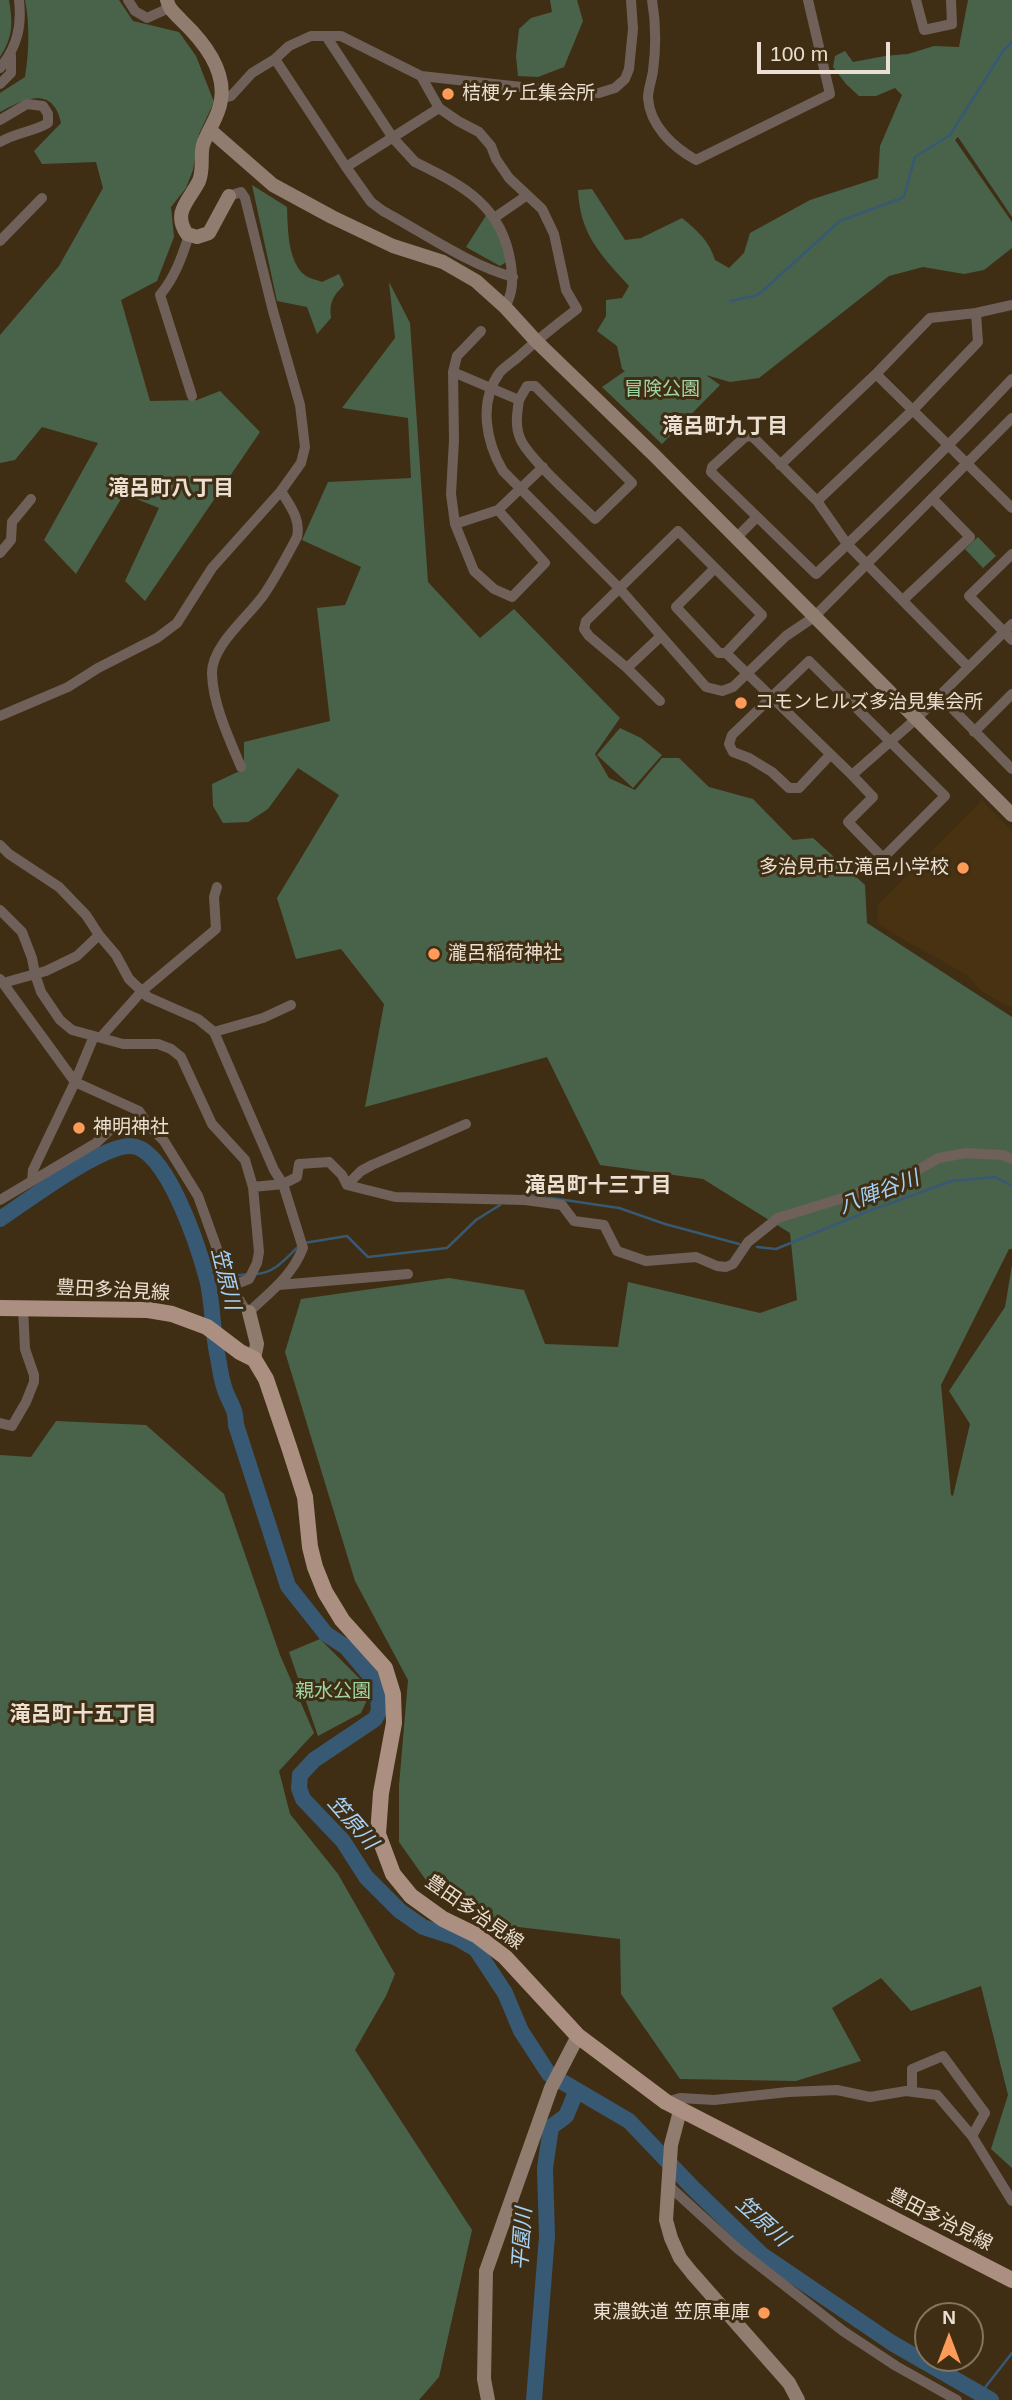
<!DOCTYPE html>
<meta charset="utf-8">
<style>
body{margin:0}
#map{position:relative;width:1012px;height:2400px;overflow:hidden;background:#3f2e14;font-family:Helvetica,sans-serif}
canvas{display:block}
.north{position:absolute;left:914px;top:2302px;width:70px;height:70px;box-sizing:border-box;background:#3f2e14;border:2px solid #83755f;border-radius:50%;rotate:0deg;font-size:19px;font-weight:700;line-height:28px;text-align:center;color:#eadfd0}
.north::after{content:'';display:block;margin:auto;width:24px;height:32px;background:#fe9b59;clip-path:polygon(50% 0,100% 100%,50% 72%,0 100%)}
.scale{position:absolute;left:757px;top:42px;width:133px;height:32px;box-sizing:border-box;border:4px solid #eadfd0;border-top:0;padding-left:9px;font-size:21px;line-height:24px;white-space:nowrap;color:#eadfd0;-webkit-text-stroke:5px #3f2e14;paint-order:stroke}
</style>
<div id="map">
<canvas width="1012" height="2400"></canvas>
<div class="north">N</div>
<div class="scale">100 m</div>
</div>
<script>
const ctx = document.querySelector('canvas').getContext('2d');
ctx.lineJoin = 'round';
function fillPath(path, color) { ctx.fillStyle = color; ctx.fill(path, 'evenodd'); }
function trace(path, color, width, dash) { ctx.strokeStyle = color; ctx.lineWidth = width; ctx.lineCap = dash ? 'butt' : 'round'; ctx.setLineDash(dash || []); ctx.stroke(path); }
function label(font, color, halo, rows, align = 'center') {
  ctx.font = font + ' Helvetica,"Noto Sans JP",sans-serif'; ctx.lineWidth = 6; ctx.setLineDash([]); ctx.textBaseline = 'middle'; ctx.strokeStyle = halo; ctx.fillStyle = color; for (const [text, x, y, turn = 0] of rows) {
    ctx.save(); ctx.translate(x, y); ctx.rotate((+turn || 0) * Math.PI / 180); ctx.textAlign = isNaN(turn) ? turn : align; if (halo) ctx.strokeText(text, 0, 0); ctx.fillText(text, 0, 0); ctx.restore();
  }
}
const built = new Path2D(`
 M982,800L1012,831V1008L982,992L967,975L892,933L878,923L877,906Z`);
const green = new Path2D(`
 M0,0H9C13,24 13,37 0,57Z
 M25,0H119L133,21L179,32L196,56L214,102L199,134L193,170L186,188L171,207L174,237L157,281L121,300L150,401L197,400L220,391L260,432L145,601L125,581L159,508L124,494L76,574L44,540L98,443L42,427L15,460L0,463V335L59,266L103,188L96,162L42,164L34,151L61,123C53,85 24,99 0,112V93L25,77C29,52 30,25 25,0Z
 M550,0H577L583,21L564,67L538,77L518,76L516,56L519,29L531,18L552,12Z
 M968,0H1012V217L958,137L955,140L1012,222V248L984,270L964,274L923,267L889,276L759,378L730,382L706,375L720,385L662,444L602,387L625,371L622,369L617,346L597,331L606,316V300L622,298L629,286C601,255 580,235 578,190L592,189L625,240L641,238L682,218C698,231 709,241 715,260L729,268L744,253L750,233L810,200L878,178L880,146L902,95L895,88L876,96H859L846,84L833,67L835,56L845,51L853,62L885,56L908,54L934,46L959,47Z
 M252,185L287,207C288,228 287,262 306,276C311,279 318,280 322,282L339,274L344,285C333,296 329,302 331,318L317,334L307,307L277,301Z
 M487,214L502,237L506,262L500,266L466,247Z
 M389,282L410,323L428,582L480,638L514,609L620,718L595,754L609,778L635,790L662,758H679L709,787L753,799L793,840L813,838L865,885L867,923L1012,1017V1249H1009L941,1385L951,1495L953,1496L970,1424L949,1391L1005,1307L1012,1265V2168L991,2149L1008,2095L981,1986L911,2011L881,1978L832,2008L861,2061L796,2081L680,2079L621,1994L620,1939L510,1926L428,1883L399,1842V1786L408,1680L355,1581L285,1352L301,1299L449,1278L524,1290L545,1344L618,1347L628,1282L760,1313L797,1300L790,1233L703,1179L600,1165L547,1057L365,1107L384,1004L341,949L296,959L277,898L339,795L298,768L268,809L248,822L223,823L213,806L212,784L244,769V742L330,721L317,608L345,605L361,567L302,540L328,482L411,478L408,418L342,408L395,338Z
 M978,537L996,556L983,568L965,549Z
 M620,728L641,738L662,755L633,788L597,755Z
 M56,1421L146,1425L224,1494L280,1655L314,1733L279,1771L290,1814L338,1874L395,1974L386,1996L355,2050L472,2230L439,2377L419,2400H0V1455L31,1457Z
 M320,1639L362,1681L368,1698L361,1713L318,1736L289,1652Z`);
const stream = new Path2D(`
 M730,301L758,295L840,221L904,197L915,157L950,135L1003,51L1012,42
 M524,1194L619,1208L665,1224L739,1244
 M304,1243L347,1236L368,1257L447,1248L476,1220L500,1205
 M757,1247L776,1249L866,1212L952,1181L995,1177L1012,1186
 M256,1274C275,1273 286,1258 299,1246
 M231,1276L249,1274
 M207,1280L225,1277
 M980,2394L1012,2353`);
const river = new Path2D(`
 M0,1219C27,1201 100,1146 130,1146C166,1145 199,1249 207,1279C213,1303 212,1329 217,1353C220,1366 221,1383 227,1395C233,1409 235,1408 236,1425L288,1586L326,1634L346,1647L374,1680L378,1698L379,1711L375,1719L314,1760L300,1775L299,1788L303,1799L343,1841L366,1877L400,1911L423,1927L457,1938L476,1949L505,1993L521,2031L549,2074L629,2121L692,2187L761,2254L892,2343L991,2400
 M534,2400L547,2236L545,2168L551,2127L566,2116L577,2090`);
const street = new Path2D(`
 M128,0L135,11L147,18L169,8
 M652,0C656,23 656,48 653,71C652,79 648,89 648,98C650,126 673,147 696,160L830,94L808,0
 M916,0L924,30L952,24L951,0
 M326,36L393,138L415,162C464,186 503,206 511,265C513,280 513,293 505,307
 M275,59L346,167L371,202L383,211C422,232 471,266 513,277
 M0,68C17,47 22,27 19,0
 M421,76L439,108L458,121L479,132L491,146L496,159L509,178L542,209L554,234L566,290L577,309C556,325 536,341 517,358C512,362 505,367 500,372C478,402 486,442 503,471L620,589L706,687L722,691L733,687L786,636L814,617L1012,418
 M0,84L11,73V55
 M222,98L231,96L252,73L275,59L289,46L311,36H341L421,76L567,92L599,93L615,88L625,79L629,69L633,29L631,0
 M0,120L27,104L43,106L48,114V123C33,132 17,132 0,142
 M346,167L439,108
 M494,218L526,196
 M189,235C182,257 175,277 160,295L192,396
 M0,241L42,198
 M481,331L457,356L453,372L454,440L451,494L455,524L474,571L494,589L512,597L545,563L498,510L543,467
 M453,372L519,400L527,386H535L632,483L595,519C579,503 527,457 520,438C515,426 517,413 519,400
 M876,374L1012,508
 M780,465L876,374L930,318L976,313L1012,305
 M817,501L914,409L978,342L976,313
 M455,524L498,510
 M736,538L757,517
 M0,553L11,540L12,522L31,499
 M1012,554L969,596L1012,640
 M903,600L970,537L932,498
 M726,653L852,775L916,719L1012,624
 M968,667L847,544L817,501L752,436L745,437L712,467L711,472L816,574C883,511 949,446 1012,379
 M627,668L661,636
 M940,696L1012,769
 M660,701L627,668L589,636L584,629L586,621L678,531L762,615L726,653H719L676,607L715,568
 M0,716L68,687L98,668L157,638L177,623L212,568L281,491L301,463L305,447L300,405L273,311L245,198L241,192L229,196
 M974,732L1012,694
 M830,755L799,788H789L772,772L749,758L733,752L729,744L732,735L809,661L945,796L883,858L848,822L873,797L852,775
 M241,767C229,738 213,705 212,674C211,645 250,616 265,593C277,575 287,556 297,537C301,519 290,506 281,491
 M0,845L9,854L59,887L86,915L99,935L116,955L129,979L148,997L198,1019L214,1032L274,1170L283,1184L303,1248C292,1276 270,1292 249,1312L243,1306L229,1282L198,1196L164,1141L149,1126L139,1111L75,1082L0,979
 M0,910L22,932L32,958L35,974L41,992L60,1020L72,1030L123,1044H158L171,1049L181,1057L212,1124L245,1160L253,1187L259,1252L257,1263L249,1279L231,1286
 M3,983L46,971L77,956L99,935
 M214,1032L263,1018L291,1005
 M101,1037L142,991L216,929L214,897L217,887
 M32,1181L96,1143L112,1128L138,1129L149,1126
 M347,1185L361,1171L372,1165L466,1124
 M253,1187L283,1184L297,1177L299,1164L329,1162L342,1175L347,1185L395,1197L525,1200L562,1205L574,1221L604,1225L617,1251L646,1261L696,1257L717,1266L726,1267L733,1264L748,1242L778,1218L898,1181L939,1158L966,1153L1003,1155L1012,1159
 M0,1200L32,1181L33,1170L75,1082L94,1036
 M279,1285L408,1274
 M0,1423L12,1426L26,1402L34,1382V1375L25,1349L23,1308
 M912,2091V2069L943,2056L985,2113L972,2136
 M666,2102L680,2098L714,2100L788,2092L837,2090L870,2097L906,2091L937,2095L972,2136L1012,2201
 M669,2186L738,2249L843,2331L896,2366L957,2400`);
const secondary = new Path2D(`
 M167,0C169,10 175,13 182,21C203,41 226,69 221,100C219,117 208,129 203,145C200,156 204,169 199,181C189,201 172,212 187,234L197,237L209,233L229,196
 M210,130L273,185L332,217L393,246L443,262L476,281L505,307L536,341L653,454L1012,815
 M249,1312L257,1344L254,1359
 M680,2111L671,2145L666,2220L671,2238L680,2258L692,2273L789,2383L798,2400
 M488,2400L484,2379L486,2271L551,2088L578,2036`);
const primary = new Path2D(`
 M0,1308L148,1310L172,1314L207,1327L240,1352L254,1359L266,1379L289,1447L305,1497L310,1547L315,1567L325,1592L342,1620L385,1668L393,1694L394,1723L381,1793L378,1834L393,1874L411,1896L443,1919L476,1935L505,1957L578,2036L666,2102L1012,2280`);
const markers = [
 [448,94,7,"#fe9b59"],
 [741,703,7,"#fe9b59"],
 [963,868,7,"#fe9b59"],
 [434,954,7,"#fe9b59"],
 [79,1128,7,"#fe9b59"],
 [764,2313,7,"#fe9b59"]
];
const poiNames = [
 ["桔梗ヶ丘集会所",462,94],
 ["コモンヒルズ多治見集会所",755,703],
 ["多治見市立滝呂小学校",949,868,"right"],
 ["瀧呂稲荷神社",448,954],
 ["神明神社",93,1128],
 ["東濃鉄道 笠原車庫",750,2313,"right"]
];
const parkNames = [
 ["冒険公園",662,390],
 ["親水公園",333,1692]
];
const streetNames = [
 ["豊田多治見線",113,1291,3],
 ["豊田多治見線",474,1913,35],
 ["豊田多治見線",940,2220,27]
];
const neighbourhoodNames = [
 ["滝呂町九丁目",725,427],
 ["滝呂町八丁目",171,489],
 ["滝呂町十三丁目",598,1186],
 ["滝呂町十五丁目",83,1715]
];
const waterNames = [
 ["八陣谷川",879,1193,-21],
 ["笠原川",225,1279,76],
 ["笠原川",352,1823,49],
 ["笠原川",762,2222,42],
 ["平園川",523,2239,-86]
];
fillPath(built, '#483211');
fillPath(green, '#49634b');
trace(stream, '#385973', 2.5);
trace(river, '#385973', 16);
trace(street, '#6f615a', 10);
trace(secondary, '#917c70', 14);
trace(primary, '#ab9081', 16);
for (const [x, y, r, color] of markers) { const dot = new Path2D(); dot.arc(x, y, r, 0, 2 * Math.PI); ctx.fillStyle = color; ctx.fill(dot); trace(dot, '#3f2e14', 2.5); }
label('19px', '#eadfd0', '#3f2e14', poiNames, 'left');
label('19px', '#9fd5a4', '#3f2e14', parkNames);
label('19px', '#eadfd0', '#3f2e14', streetNames);
label('bold 21px', '#eadfd0', '#3f2e14', neighbourhoodNames);
label('italic 21px', '#a5d2f7', '#3f2e14', waterNames);
</script>
